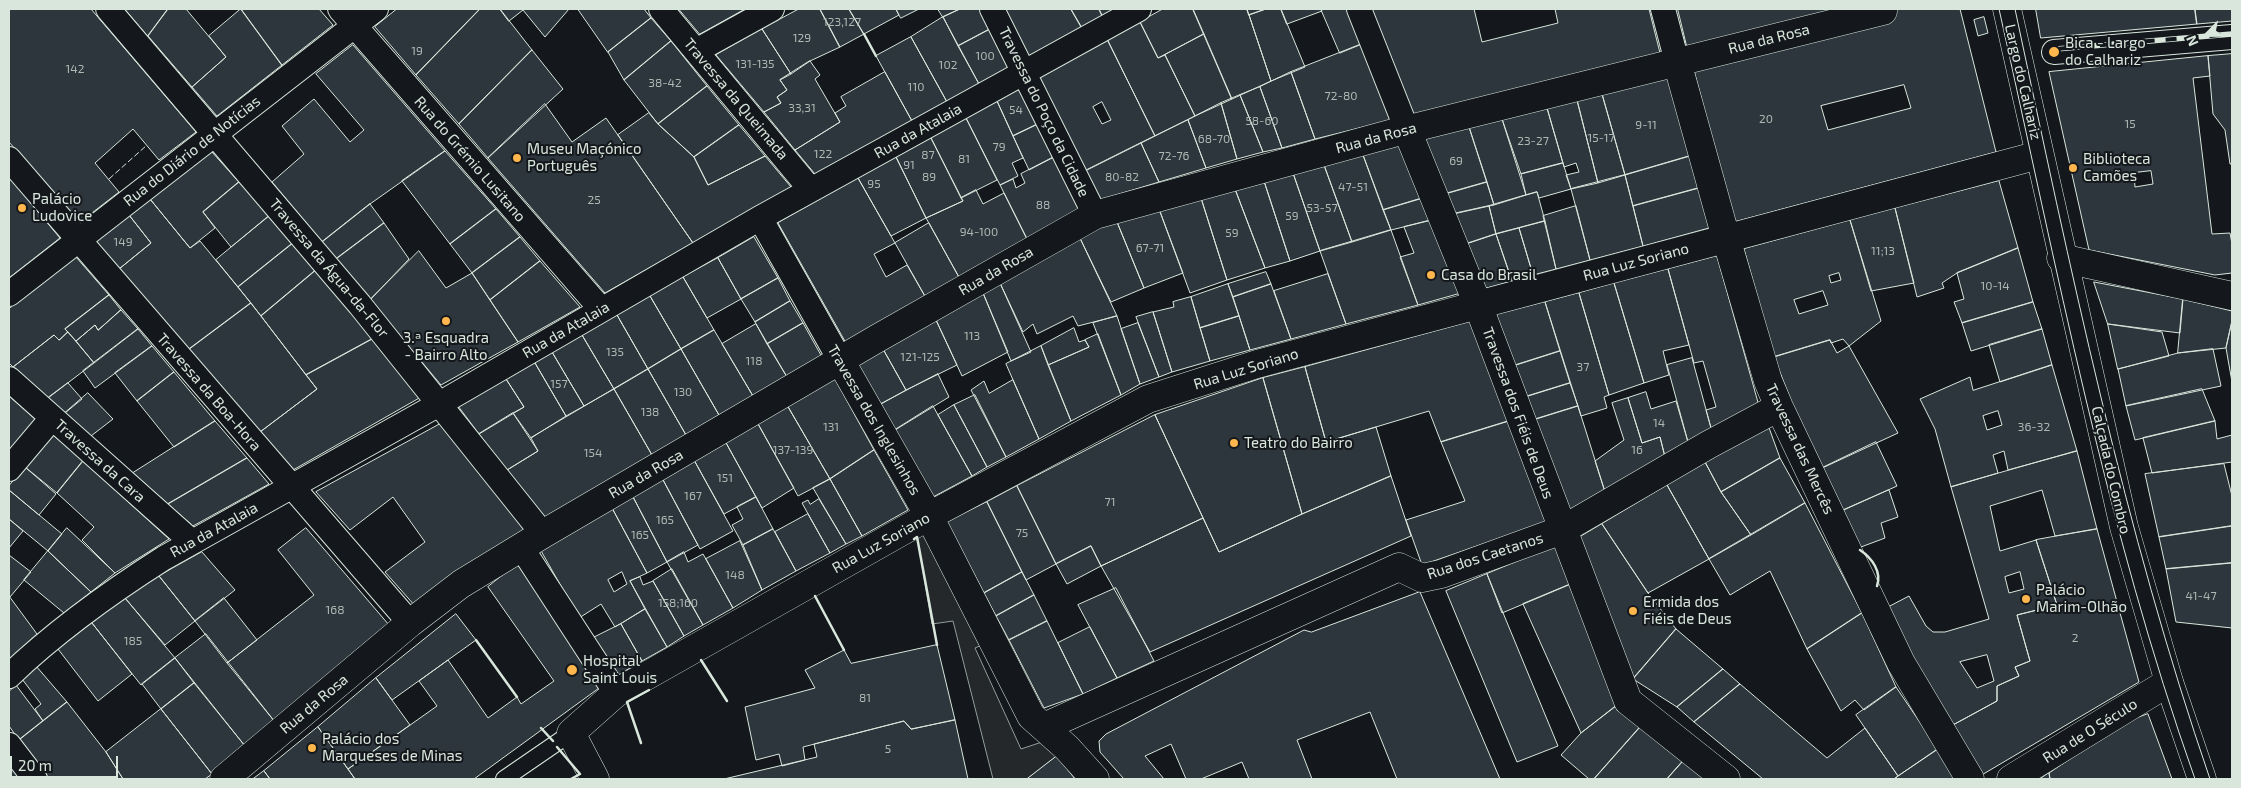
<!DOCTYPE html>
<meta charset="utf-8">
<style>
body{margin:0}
#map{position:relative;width:2241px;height:788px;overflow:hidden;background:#14181c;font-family:"Exo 2",sans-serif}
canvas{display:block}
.frame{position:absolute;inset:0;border:10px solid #d8e6dc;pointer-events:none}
.north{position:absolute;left:2181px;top:10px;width:50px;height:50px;-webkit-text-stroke:4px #14181c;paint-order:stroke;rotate:247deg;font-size:14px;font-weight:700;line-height:20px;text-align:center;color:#d8e6dc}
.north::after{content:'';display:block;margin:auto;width:18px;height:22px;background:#d8e6dc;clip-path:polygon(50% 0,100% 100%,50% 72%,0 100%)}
.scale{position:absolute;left:10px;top:756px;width:108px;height:22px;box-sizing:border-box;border:2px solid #d8e6dc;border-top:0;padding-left:6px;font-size:15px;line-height:18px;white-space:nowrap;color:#d8e6dc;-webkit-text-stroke:4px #14181c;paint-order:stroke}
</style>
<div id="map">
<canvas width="2241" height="788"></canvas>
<div class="frame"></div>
<div class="north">N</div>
<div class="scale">20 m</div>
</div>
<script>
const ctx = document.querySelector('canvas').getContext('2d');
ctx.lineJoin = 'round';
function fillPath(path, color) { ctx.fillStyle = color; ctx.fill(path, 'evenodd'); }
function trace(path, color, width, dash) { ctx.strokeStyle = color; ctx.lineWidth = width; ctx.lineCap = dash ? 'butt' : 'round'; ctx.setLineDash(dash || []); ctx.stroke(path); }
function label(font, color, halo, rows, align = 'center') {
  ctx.font = font + ' "Exo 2",sans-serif'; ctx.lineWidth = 4; ctx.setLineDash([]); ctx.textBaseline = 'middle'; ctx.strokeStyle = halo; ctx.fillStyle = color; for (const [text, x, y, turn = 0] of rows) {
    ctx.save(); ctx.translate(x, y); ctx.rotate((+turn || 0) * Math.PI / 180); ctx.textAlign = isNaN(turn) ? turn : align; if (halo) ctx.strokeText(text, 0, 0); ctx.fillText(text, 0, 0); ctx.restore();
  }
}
const parking = new Path2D(`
 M926,533L982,645L975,648L1021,749L1045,741L1057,756L1027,779H993L953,621L932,624L917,537Z`);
const building = new Path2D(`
 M9,9H91L196,132L159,160L133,129L95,163L119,192L79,223L9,142Z
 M125,9H168L148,36Z
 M168,9H186L226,57L192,87L148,36Z
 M241,9H319L333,25L282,65Z
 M241,9L282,65L217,116L192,87L226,57L209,36Z
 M397,9H480L416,75L375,27Z
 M480,9H500L532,50L459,124L416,75Z
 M500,9H569L545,37L523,10L509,21Z
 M578,9H644L651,18L608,52Z
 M679,9H745L700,34Z
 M799,9H820L840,47L810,61L791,74L762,29Z
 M820,9H849L864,34L840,47Z
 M849,9H896L899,15L864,34Z
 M896,9H919L901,18Z
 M938,9H960L943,17Z
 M960,9H982L992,28L958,46L943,17Z
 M1003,9H1071L1082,28L1028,58Z
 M1071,9H1099L1103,17L1082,28Z
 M1099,9H1118L1103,17Z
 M1163,9H1193L1204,34L1158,58L1140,22Z
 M1193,9H1247L1271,81L1232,99Z
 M1247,9H1266L1249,15Z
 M1266,9H1281L1305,67L1271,81L1249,15Z
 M1281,9H1321L1322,11L1287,24Z
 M1321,9H1348L1362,44L1340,53Z
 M1370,9H1474L1482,42L1558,23L1555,9H1649L1660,53L1413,115Z
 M1678,9H1839L1687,46Z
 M1882,9H1960L1996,152L1734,222L1694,71ZM1904,85L1911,108L1828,130L1821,106Z
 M2036,9H2195L2197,24L2041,38Z
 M2195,9H2232V21L2197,24Z
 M943,17L979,84L947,102L911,37Z
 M1984,17L1988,33L1978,36L1974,20Z
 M651,18L671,41L624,80L608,52Z
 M1140,22L1158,58L1165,55L1195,116L1155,136L1107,39Z
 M992,28L1011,66L979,84L958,46Z
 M762,29L791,74L780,80L787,90L777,97L781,103L764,112L716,55Z
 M1204,34L1232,99L1195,116L1165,55Z
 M911,37L947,102L912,121L876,56Z
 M1107,39L1155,136L1085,171L1038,77ZM1102,102L1111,120L1102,124L1093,107Z
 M671,41L707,86L658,124L624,80Z
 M1362,44L1392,120L1315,139L1291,72Z
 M353,45L445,151L370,204L322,242L272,182L304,154L282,126L314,99L350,142L364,130L316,74Z
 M532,50L563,89L488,158L459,124Z
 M2232,54V164H2230L2225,130L2213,114L2208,56Z
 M2208,56L2210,76L2193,78L2212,234L2230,233L2232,244V273L2215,275L2089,250L2049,72ZM2151,171L2153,184L2135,187L2134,173Z
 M810,61L820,75L815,79L840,122L795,150L764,112L781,103L777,97L787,90L780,80Z
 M885,72L912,121L815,174L795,150L840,122L835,113L846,106L841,97Z
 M1291,72L1315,139L1282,148L1260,87Z
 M1669,78L1690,156L1625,175L1602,94Z
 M707,86L739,125L694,157L658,124Z
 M1021,87L1038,124L1013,136L997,101Z
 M1260,87L1282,148L1263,152L1240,95Z
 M1602,94L1625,175L1598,183L1577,100Z
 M1240,95L1263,152L1237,159L1221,103Z
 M1577,100L1598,183L1571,189L1566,175L1579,172L1576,163L1564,167L1547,108Z
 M997,101L1023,158L1012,163L1018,176L1000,185L966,118Z
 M1221,103L1237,159L1206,168L1188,120Z
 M545,104L572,142L606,118L693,243L605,293L488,158Z
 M1547,108L1563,163L1521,174L1502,119Z
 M649,113L658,124L694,157L708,185L765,156L791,187L693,243L618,135Z
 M966,118L997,180L961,198L931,138Z
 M1502,119L1526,195L1494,205L1469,127Z
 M1188,120L1206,168L1159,182L1141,143Z
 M1038,124L1054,157L1029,170L1013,136Z
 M739,125L765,156L708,185L694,157Z
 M1469,127L1487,182L1445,194L1423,139Z
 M931,138L963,201L926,218L896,157Z
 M1141,143L1159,182L1100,200L1085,171Z
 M1402,144L1423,198L1383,210L1363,155Z
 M211,151L239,182L203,212L215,228L190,248L150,199Z
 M445,151L496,209L450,244L402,181Z
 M1363,155L1391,230L1352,242L1324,165Z
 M1690,156L1699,188L1633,206L1625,175Z
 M896,157L926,218L891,236L858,178Z
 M1054,157L1080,211L1028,241L1000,185L1013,179L1016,188L1025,183L1021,174Z
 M1563,163L1571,189L1539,198L1537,192L1526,195L1521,174Z
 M1324,165L1352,242L1320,251L1293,173Z
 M1293,173L1320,251L1290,261L1264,181Z
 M1625,175L1643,246L1590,260L1571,189Z
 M9,177L60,238L9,278Z
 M858,178L895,243L874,254L886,277L907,265L926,298L846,343L778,223Z
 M1264,181L1290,261L1265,268L1235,189Z
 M1999,181L2018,248L1957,273L1942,283L1944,288L1917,297L1895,208Z
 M239,182L269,216L231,247L203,212Z
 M1487,182L1494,205L1453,214L1445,194Z
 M1699,188L1709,228L1643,246L1633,206Z
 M1235,189L1265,268L1227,280L1201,198Z
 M976,190L983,204L1004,193L1028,241L960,279L926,218L963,201L961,198Z
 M1537,192L1545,221L1496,234L1489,206Z
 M1201,198L1227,280L1190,293L1159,209Z
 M1423,198L1432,220L1391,230L1383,210Z
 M150,199L190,248L200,241L251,303L188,350L119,269L151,243L129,215Z
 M370,204L384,223L336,259L322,242Z
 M1489,206L1496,234L1466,244L1453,214Z
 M1576,206L1590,260L1556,269L1543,216Z
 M1895,208L1914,283L1871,291L1850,220Z
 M496,209L520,237L472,273L450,244Z
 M1159,209L1183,273L1144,288L1117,222Z
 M129,215L151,243L119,269L95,242Z
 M269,216L293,243L238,287L216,260Z
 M1432,220L1461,293L1418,305L1400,257L1414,253L1404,227Z
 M1850,220L1881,321L1849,346L1843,339L1831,343L1830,340L1774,357L1744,249ZM1839,273L1841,280L1831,283L1829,276ZM1823,291L1828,305L1799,314L1794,300Z
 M1545,221L1556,269L1533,275L1519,228Z
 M1117,222L1144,288L1111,302L1078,234Z
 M384,223L409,259L370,300L336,259Z
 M929,223L960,279L926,298L895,243Z
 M1519,228L1533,275L1512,281L1496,234Z
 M1391,230L1418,305L1346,324L1320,251Z
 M1078,234L1117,316L1078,326L1073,316L1037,334L1033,324L1023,332L1000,283Z
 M1496,234L1512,281L1483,289L1466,244Z
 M520,237L540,261L490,300L472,273Z
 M754,237L778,278L741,299L718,258Z
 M293,243L316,270L261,316L238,287Z
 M2018,248L2033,302L1962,323L1954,302L1964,299L1957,273Z
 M419,251L446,288L472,273L518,342L441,385L370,300Z
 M1717,256L1759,406L1711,428L1706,410L1716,407L1703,361L1694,363L1668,269Z
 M76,257L109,295L65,329L68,332L59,340L54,335L13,367L9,363V309Z
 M718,258L741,299L707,318L683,277Z
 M540,261L580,307L518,342L490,300Z
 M1668,269L1689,345L1663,351L1669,375L1644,383L1614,283Z
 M316,270L374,338L306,375L261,316Z
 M1266,272L1271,284L1233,297L1228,284Z
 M1328,274L1346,324L1291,339L1274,291Z
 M683,277L714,330L681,349L650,296Z
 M778,278L790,301L755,322L741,299Z
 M2094,282L2183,299L2180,333L2108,324Z
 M1000,283L1031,352L1011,361L983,293Z
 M1614,283L1644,383L1609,395L1579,293Z
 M1228,284L1239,316L1200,328L1191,297Z
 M1271,284L1291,339L1250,350L1233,297Z
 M983,293L1008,352L962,376L936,320Z
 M1579,293L1609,395L1604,397L1607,408L1581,416L1545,302Z
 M109,295L121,310L98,330L95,325L76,341L65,329Z
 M650,296L681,349L648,369L617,315Z
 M1191,297L1210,361L1172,372L1153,312L1174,307L1173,302Z
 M2183,299L2232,311V321L2226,348L2178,353Z
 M790,301L803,323L767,344L755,322Z
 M1545,302L1560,351L1513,366L1494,315Z
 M2033,302L2042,329L1971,351L1962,323Z
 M251,303L317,389L260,432L188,350Z
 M121,310L138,329L94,363L76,341L95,325L98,330Z
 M1153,312L1172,372L1159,377L1136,317Z
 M617,315L648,369L614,389L582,335Z
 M1117,316L1140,384L1121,395L1093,323Z
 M1239,316L1250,350L1210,361L1200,328Z
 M936,320L957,365L906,390L883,349Z
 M1472,321L1509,421L1441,442L1429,411L1326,442L1305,367Z
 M2232,321V382L2226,348Z
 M803,323L822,357L787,377L767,344Z
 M1138,323L1159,377L1140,384L1121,329Z
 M756,324L787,377L753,396L722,344Z
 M2108,324L2162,332L2169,356L2118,369Z
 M1074,328L1079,342L1085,340L1089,347L1048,365L1041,346Z
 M138,329L152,346L95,388L83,371Z
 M2042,329L2052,365L2000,382L1989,345Z
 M714,330L753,396L719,415L681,349Z
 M68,332L94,363L48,398L13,367L54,335L59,340Z
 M1098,334L1121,395L1071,421L1048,365L1089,347L1085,340Z
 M582,335L614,389L584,406L552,352Z
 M374,338L421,397L293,470L260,432L317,389L306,375Z
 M1830,340L1837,353L1849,346L1898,433L1818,470L1774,357Z
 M152,346L174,372L137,401L115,373Z
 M1041,346L1071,421L1039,439L1006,364Z
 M681,349L719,415L686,435L648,369Z
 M883,349L906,390L881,404L858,364Z
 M2213,349L2221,386L2126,406L2118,369L2178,353Z
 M1560,351L1570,383L1525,397L1513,366Z
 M552,352L584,406L566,416L535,363Z
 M1692,358L1711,428L1688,442L1667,365Z
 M535,363L566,416L531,438L513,413L524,407L506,379Z
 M2052,365L2077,451L2008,470L2004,451L1993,455L1998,473L1951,487L1935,429L1920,399L1970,377L1973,390ZM1998,411L2002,425L1987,430L1983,416Z
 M1305,367L1326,442L1376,427L1391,476L1302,514L1263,378Z
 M648,369L686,435L652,455L614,389Z
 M174,372L215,421L174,447L137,401Z
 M938,374L949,397L895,430L881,404Z
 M834,377L874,450L830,479L787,405Z
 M1263,378L1302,514L1219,552L1155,415Z
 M506,379L524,407L479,434L458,406Z
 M1013,380L1039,439L1006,457L971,390L984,381L989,393Z
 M68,383L82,399L65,413L48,398Z
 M1570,383L1578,406L1533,420L1525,397Z
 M614,389L652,455L545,518L507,470L538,451L531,438Z
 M2202,389L2215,421L2135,440L2126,406Z
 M1646,392L1651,409L1676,401L1688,442L1665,457L1660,437L1642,443L1628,398Z
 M88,393L113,419L91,436L65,413Z
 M975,395L1006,457L987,467L954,405Z
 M9,396L36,420L10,451L9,450Z
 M1628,398L1642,443L1660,437L1665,457L1606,495L1595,461L1624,440L1612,403Z
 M787,405L830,479L798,496L757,422Z
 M954,405L987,467L972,476L938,415Z
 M933,406L972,476L933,497L895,430Z
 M1578,406L1606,495L1569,514L1533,420Z
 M513,413L538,451L507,470L479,434Z
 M1155,415L1203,518L1101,566L1091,546L1056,564L1017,486Z
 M215,421L247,458L168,504L133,473Z
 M1509,421L1547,522L1422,565L1406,520L1465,501L1441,442Z
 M2215,421L2217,439L2232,435V462L2152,473L2143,438Z
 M757,422L794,488L762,508L725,441Z
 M442,423L526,531L416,607L385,572L425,542L393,497L350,530L316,492Z
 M1768,425L1780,458L1721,492L1705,462Z
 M52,434L83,461L57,493L25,467Z
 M725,441L756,497L724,514L694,460Z
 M1876,442L1897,486L1837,513L1818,470Z
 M874,450L908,510L862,536L830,479Z
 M2077,451L2097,529L2055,536L2042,490L1990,506L2000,551L2036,540L2057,605L2017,615L2030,661L2015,667L2019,676L1997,686V701L1951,726L1886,608L1909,596L1926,626L1933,632H1945L1989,619L1951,487ZM2020,572L2024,589L2009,593L2005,577ZM1987,655L1994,681L1977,688L1960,662Z
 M247,458L269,484L193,526L168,504Z
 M1780,458L1805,503L1751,535L1721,492Z
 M694,460L733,531L700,549L662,478Z
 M83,461L169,539L115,573L82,540L94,527L57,493Z
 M1705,462L1721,492L1751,535L1709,559L1667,485Z
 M2224,464L2232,496V526L2159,537L2145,474Z
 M25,467L56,494L39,515L9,490V486Z
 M1391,476L1411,536L1150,652L1101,566L1203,518L1219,552L1302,514Z
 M662,478L698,545L667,562L632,495Z
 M830,479L862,536L846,544L813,488Z
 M1667,485L1709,559L1648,593L1602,524Z
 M1017,486L1056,564L1026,580L987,502Z
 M9,490L62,534L48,551L9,519Z
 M1889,490L1898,517L1881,523L1885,538L1853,550L1837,513Z
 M632,495L667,562L647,573L612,508Z
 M756,497L773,529L743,545L732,525L743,519L737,507Z
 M819,499L846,544L830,553L802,503L808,500L810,504Z
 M987,502L1022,572L984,593L947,522Z
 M1805,503L1862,613L1807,649L1770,571L1730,595L1709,559Z
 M612,508L647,573L630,581L645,609L615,627L601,604L579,618L540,549ZM622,572L627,584L614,592L608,580Z
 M808,514L830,553L796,571L775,532Z
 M9,519L23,531L9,548Z
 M1602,524L1648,593L1676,629L1633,679L1575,540Z
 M2232,526V563L2166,569L2159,537Z
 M67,528L115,573L91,592L48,551Z
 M306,528L389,625L275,722L227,663L314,595L278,550Z
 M773,529L796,571L762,590L743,545Z
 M2097,529L2139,682L1980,776L1951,726L1997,701V686L2019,676L2015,667L2030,661L2017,615L2057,605L2036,540Z
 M740,541L762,590L733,608L706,559Z
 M1557,545L1571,584L1502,613L1487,574Z
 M1091,546L1101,566L1067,584L1056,564Z
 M48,551L91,592L64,613L24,580Z
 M202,552L235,590L195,621L159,576Z
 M684,552L688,562L703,554L733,608L703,625L667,562Z
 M9,555L31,572L10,597L9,596Z
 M2232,563V628L2176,622L2166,569Z
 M517,564L584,649L606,683L474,779H355L348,769L437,706L419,681L448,660L488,718L517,697L521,704L554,681L488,587Z
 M672,569L703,625L684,636L653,581Z
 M1022,572L1034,595L996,616L984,593Z
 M1487,574L1558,746L1517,762L1446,591Z
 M159,576L195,621L165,645L125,598Z
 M640,577L643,585L653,581L684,636L667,647L630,581Z
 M1571,584L1616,706L1581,733L1523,604Z
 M1116,588L1154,661L1117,678L1078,605Z
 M1420,592L1500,779H1397L1370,712L1297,740L1312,779H1249L1242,762L1201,779H1186L1171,744L1145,756L1164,779H1124L1100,752L1099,741L1106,734L1304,630L1311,632Z
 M1034,595L1047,621L1009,640L996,616Z
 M9,596L37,634L9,661Z
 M125,598L175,658L141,685L92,623Z
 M224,598L257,640L227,663L195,621Z
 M645,609L667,647L642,661L621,624Z
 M1862,613L1896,687L1864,710L1855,700L1841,711L1807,649Z
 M456,614L476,640L392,700L376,678Z
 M1047,621L1083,694L1044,708L1009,640Z
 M92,623L132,674L98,701L58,649Z
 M621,624L642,661L613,678L591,639Z
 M1090,627L1117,678L1083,694L1058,643Z
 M1676,629L1723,669L1677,707L1633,679Z
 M206,634L275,722L245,746L175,658Z
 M937,645L955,720L911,729L904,721L803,747L805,760L782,766L779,754L756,760L745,707L815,688L805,670L844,650L851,663Z
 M175,658L194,683L161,709L142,684Z
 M36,666L67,702L43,721L35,709L41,704L22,679Z
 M1723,669L1740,684L1694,722L1677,707Z
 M376,678L410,725L348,769L318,727Z
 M194,683L245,746L212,774L161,709Z
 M1740,684L1827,758L1865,728L1898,776L1894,779H1763L1694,722Z
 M16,685L43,721L19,740L9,726V692Z
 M1896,687L1938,749L1898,776L1856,715Z
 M67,702L106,752L123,779H49L19,740Z
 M1616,706L1641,726L1594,779H1589L1561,755L1581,733Z
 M161,709L212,774L205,779H123L106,752Z
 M2148,714L2172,779H2050L2049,773L2123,723Z
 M955,720L968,779H724L817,757L814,744L904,721L911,729Z
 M1641,726L1683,761L1667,779H1594Z
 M318,727L355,779H270L264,771Z
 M1938,749L1959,779H1894L1898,776Z
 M1057,756L1075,779H1027Z
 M1683,761L1706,779H1667Z
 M9,762L22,779H9Z
 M264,771L270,779H253Z
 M2049,773L2050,779H2040Z`);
const service = new Path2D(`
 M504,779L571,733`);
const pedestrian = new Path2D(`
 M108,9L360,305L543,534
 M340,9L601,309
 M661,9L811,190
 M992,9L1095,215
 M1359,9L1407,130
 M1663,9L1677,62
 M696,51L772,9
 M2054,52L2232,37
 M9,159L410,623
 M760,218L840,360
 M9,294L376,9
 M9,379L192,542
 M9,469L52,418
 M521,547L616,693
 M9,676C56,631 109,593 164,558L441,403L760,218L1139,9
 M9,745L35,779`);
const minor = new Path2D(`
 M1677,62L1726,238L1768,381L1779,407L1901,663L1970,779
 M1407,130L1478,305L1628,701L1726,779
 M2061,258L2232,296
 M840,360L929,516L1031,716L1067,748L1095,779
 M1044,727L1399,567L1422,578L1441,574L1562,530L1708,445L1779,407
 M224,779L410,623L461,584L543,534L878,338L1095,215L1397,132L1883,11
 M595,779L571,733L616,693L929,516L1148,399L1257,364L2039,155
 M2011,779L2169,682`);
const tertiary = new Path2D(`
 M2007,9L2124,527L2169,682L2202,779`);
const tram = new Path2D(`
 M1999,9C2057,268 2106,528 2195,779
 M2015,9C2070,267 2124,529 2210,779`);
const rail = new Path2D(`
 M2056,49L2232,34`);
const fence = new Path2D(`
 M109,179L147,145`);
const wall = new Path2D(`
 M864,34L876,56
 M914,539L917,537L937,645
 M1860,550C1872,558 1882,572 1877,586
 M815,596L844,650
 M476,640L517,697
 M701,660L727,701
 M541,728L553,741
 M641,743L627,702L649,690
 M557,747L580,774L571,779`);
const markers = [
 [2054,52,6,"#ffb74d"],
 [517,158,5,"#ffb74d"],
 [2073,168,5,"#ffb74d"],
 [22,208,5,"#ffb74d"],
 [1431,275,5,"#ffb74d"],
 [446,321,5,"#ffb74d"],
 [1234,443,5,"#ffb74d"],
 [2026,599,5,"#ffb74d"],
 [1633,611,5,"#ffb74d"],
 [572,670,6,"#ffb74d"],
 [312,748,5,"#ffb74d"]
];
const numberNames = [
 ["123,127",842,22],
 ["129",802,38],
 ["19",417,51],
 ["100",985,56],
 ["131-135",755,64],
 ["102",948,65],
 ["142",75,69],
 ["38-42",665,83],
 ["110",916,87],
 ["72-80",1341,96],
 ["33,31",802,108],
 ["54",1016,110],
 ["20",1766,119],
 ["58-60",1262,121],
 ["15",2130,124],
 ["9-11",1646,125],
 ["15-17",1601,138],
 ["68-70",1214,139],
 ["23-27",1533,141],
 ["79",999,147],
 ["122",823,154],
 ["87",928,155],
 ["72-76",1174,156],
 ["81",964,159],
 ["69",1456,161],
 ["91",909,165],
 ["89",929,177],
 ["80-82",1122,177],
 ["95",874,184],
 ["47-51",1353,187],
 ["25",594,200],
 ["88",1043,205],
 ["53-57",1322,208],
 ["59",1292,216],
 ["94-100",979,232],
 ["59",1232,233],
 ["149",123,242],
 ["67-71",1150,248],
 ["11;13",1883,251],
 ["10-14",1995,286],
 ["113",972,336],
 ["135",615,352],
 ["121-125",920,357],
 ["118",754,361],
 ["37",1583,367],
 ["157",559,384],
 ["130",683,392],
 ["138",650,412],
 ["14",1659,423],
 ["131",831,427],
 ["36-32",2034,427],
 ["137-139",793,450],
 ["16",1637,450],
 ["154",593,453],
 ["151",725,478],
 ["167",693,496],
 ["71",1110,502],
 ["165",665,520],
 ["75",1022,533],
 ["165",640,535],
 ["148",735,575],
 ["41-47",2201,596],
 ["158;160",678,603],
 ["168",335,610],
 ["2",2075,638],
 ["185",133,641],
 ["81",865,698],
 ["5",888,749]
];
const streetNames = [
 ["Rua da Rosa",1769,39,-14],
 ["Largo do Calhariz",2023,82,77],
 ["Travessa da Queimada",736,99,50],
 ["Travessa do Poço da Cidade",1044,112,64],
 ["Rua da Atalaia",918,131,-29],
 ["Rua da Rosa",1376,138,-15],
 ["Rua do Diário de Notícias",192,151,-38],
 ["Rua do Grémio Lusitano",470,159,49],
 ["Rua Luz Soriano",1636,262,-15],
 ["Travessa da Água-da-Flor",329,268,50],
 ["Rua da Rosa",996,271,-30],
 ["Rua da Atalaia",566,330,-30],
 ["Rua Luz Soriano",1246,369,-17],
 ["Travessa da Boa-Hora",209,392,49],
 ["Travessa dos Fiéis de Deus",1518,413,70],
 ["Travessa dos Inglesinhos",874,420,60],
 ["Travessa das Mercês",1800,449,65],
 ["Travessa da Cara",100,461,42],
 ["Calçada do Combro",2111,470,77],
 ["Rua da Rosa",646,474,-30],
 ["Rua da Atalaia",214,530,-29],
 ["Rua Luz Soriano",881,543,-29],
 ["Rua dos Caetanos",1485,556,-18],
 ["Rua da Rosa",314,704,-40],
 ["Rua de O Século",2090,731,-32]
];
const poiNames = [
 ["Bica - Largo",2065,43],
 ["do Calhariz",2065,60],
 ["Museu Maçónico",527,149],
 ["Português",527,166],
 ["Biblioteca",2083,159],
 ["Camões",2083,176],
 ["Palácio",32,199],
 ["Ludovice",32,216],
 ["Casa do Brasil",1441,275],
 ["3.ª Esquadra",446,338,"center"],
 ["- Bairro Alto",446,355,"center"],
 ["Teatro do Bairro",1244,443],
 ["Palácio",2036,590],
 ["Marim-Olhão",2036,607],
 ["Ermida dos",1643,602],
 ["Fiéis de Deus",1643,619],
 ["Hospital",583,661],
 ["Saint Louis",583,678],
 ["Palácio dos",322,739],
 ["Marqueses de Minas",322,756]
];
fillPath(parking, '#24282b');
trace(parking, '#939e99', 1);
fillPath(building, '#2c363c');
trace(building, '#d8e6dc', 1);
trace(service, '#d8e6dc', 18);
trace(pedestrian, '#d8e6dc', 26);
trace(minor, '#d8e6dc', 29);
trace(tertiary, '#d8e6dc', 29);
trace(service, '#14181c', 16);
trace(pedestrian, '#14181c', 24);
trace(minor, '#14181c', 28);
trace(tertiary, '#14181c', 28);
trace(tram, '#d8e6dc', 1);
trace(rail, '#d8e6dc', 5.5);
trace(rail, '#14181c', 4, [11]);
trace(fence, '#d8e6dc', 1, [6, 2.5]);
trace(wall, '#d8e6dc', 2.5);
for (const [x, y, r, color] of markers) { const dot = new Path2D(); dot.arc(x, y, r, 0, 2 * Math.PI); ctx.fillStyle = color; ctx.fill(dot); trace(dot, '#14181c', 2); }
label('12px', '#adbab4', null, numberNames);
label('15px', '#d8e6dc', '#14181c', streetNames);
label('15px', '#d8e6dc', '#14181c', poiNames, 'left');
</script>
